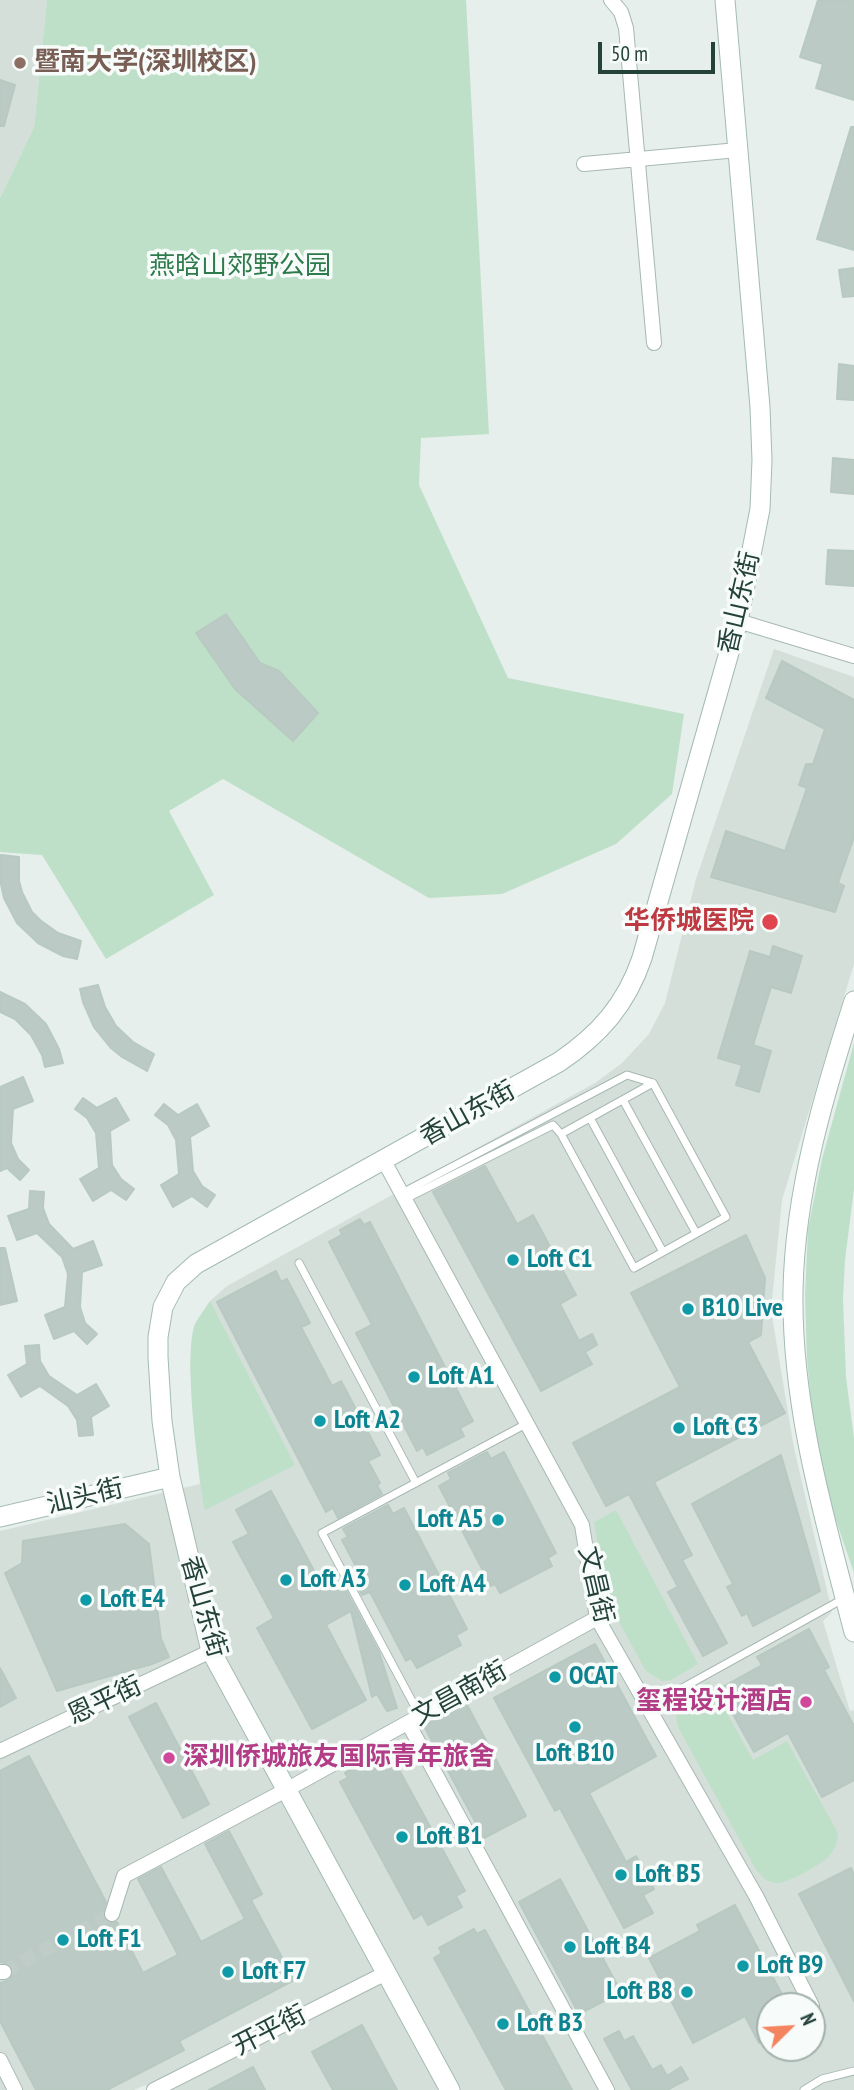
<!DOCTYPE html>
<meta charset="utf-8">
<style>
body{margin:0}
#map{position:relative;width:854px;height:2090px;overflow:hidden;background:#e6efeb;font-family:"PT Sans Narrow",sans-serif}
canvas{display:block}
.north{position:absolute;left:756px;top:1992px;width:70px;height:70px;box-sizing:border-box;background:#f7fbf9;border:2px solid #a3b1ad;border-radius:50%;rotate:66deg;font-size:19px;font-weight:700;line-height:28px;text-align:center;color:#24423a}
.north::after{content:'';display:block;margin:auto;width:24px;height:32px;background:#f4845f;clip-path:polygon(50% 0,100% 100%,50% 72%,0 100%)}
.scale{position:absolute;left:598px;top:42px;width:117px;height:32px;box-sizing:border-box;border:4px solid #24423a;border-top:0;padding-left:9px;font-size:21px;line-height:24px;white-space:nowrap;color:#24423a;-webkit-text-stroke:5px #f7fbf9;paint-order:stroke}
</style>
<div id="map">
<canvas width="854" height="2090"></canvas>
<div class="north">N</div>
<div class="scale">50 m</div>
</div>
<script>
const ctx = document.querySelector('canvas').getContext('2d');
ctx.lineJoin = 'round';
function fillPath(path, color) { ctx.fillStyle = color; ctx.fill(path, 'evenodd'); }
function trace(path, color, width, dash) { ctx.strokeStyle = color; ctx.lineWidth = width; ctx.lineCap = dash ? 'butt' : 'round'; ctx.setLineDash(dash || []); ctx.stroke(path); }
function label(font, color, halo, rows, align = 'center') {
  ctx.font = font + ' "PT Sans Narrow","Noto Sans SC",sans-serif'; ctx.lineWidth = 7; ctx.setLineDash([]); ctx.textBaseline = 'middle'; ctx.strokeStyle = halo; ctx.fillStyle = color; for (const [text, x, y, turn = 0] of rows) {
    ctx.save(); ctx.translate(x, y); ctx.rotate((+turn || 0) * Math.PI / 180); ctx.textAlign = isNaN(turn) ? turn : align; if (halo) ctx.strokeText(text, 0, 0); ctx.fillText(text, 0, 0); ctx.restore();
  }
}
const built = new Path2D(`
 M0,0H47L34,127L0,198Z
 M774,649L854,677V964L782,1200L771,1310L794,1448L832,1612L823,1621L850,1711L854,1710V2090H148L145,2085L134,2090H0V1531L200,1484L190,1367L194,1326L210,1301L227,1286L595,1083L622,1063L649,1034L665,1003L696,879ZM770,2006H812V2048H770Z`);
const green = new Path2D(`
 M47,0H466L489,434L421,438L419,485L508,678L684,714L672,794L616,844L502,894L429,898L223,779L169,811L214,895L106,959L42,855L0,852V198L34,127Z
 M854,1043V1189L845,1260L843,1299L846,1377L854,1438V1573L832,1509L814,1436L807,1359L805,1295L808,1229L822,1159Z
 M210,1301L295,1465L205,1510C198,1476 183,1353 195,1324C199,1316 205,1309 210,1301Z
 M616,1510L698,1664L671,1680L662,1681L646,1671L607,1600L594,1522Z
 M709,1681L753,1760L787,1741L838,1833C838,1842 834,1852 827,1858C820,1865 786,1884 777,1883C767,1883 761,1876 755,1868L678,1727C671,1697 686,1694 709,1681Z`);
const building = new Path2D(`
 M818,0H854V100L816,88L823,64L800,57Z
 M0,80L15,85L4,126H0Z
 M851,127H854V250L817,239Z
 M854,268V296L843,297L839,270Z
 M839,364L854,366V400L837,399Z
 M833,458L854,460V494L831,492Z
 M828,550L854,551V586L826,584Z
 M226,614L260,663L279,671L318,713L293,741L235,689L196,633Z
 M782,661L854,700V837L838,883L844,886L835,912L711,877L726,831L785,851L807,788L799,785L806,764H813L825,729L766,698Z
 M1,855L19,857V881L22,892L32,912L40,920L58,933L81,941L77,959L63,956L38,943L17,923L4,898L1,884Z
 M773,946L802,956L791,993L771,987L753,1045L771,1051L759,1092L736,1085L742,1065L718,1058L750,951L770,957Z
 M98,985L105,1007L116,1026L133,1042L154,1054L147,1071L122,1057L111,1048L94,1027L83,1002L80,989Z
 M0,992L25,1004L46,1024L59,1049L63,1063L45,1067L42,1055L31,1035L15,1019L0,1012Z
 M23,1077L33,1101L13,1109L11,1143L18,1159L29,1170L20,1180L7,1168L0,1171V1087Z
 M83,1098L97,1108L116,1098L129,1120L110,1131L112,1165L121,1179L134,1189L126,1200L111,1190L93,1201L80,1179L99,1168L96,1133L87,1118L75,1109Z
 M164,1104L178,1115L197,1104L209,1126L190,1137L193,1171L202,1186L215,1195L207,1207L192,1196L173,1207L161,1185L179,1174L176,1140L168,1125L155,1115Z
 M485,1166L517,1224L533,1215L576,1295L560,1304L579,1341L592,1334L597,1345L585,1352L592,1364L541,1391L433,1192Z
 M30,1191L44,1192L43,1208L49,1224L73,1249L93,1241L102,1265L82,1272L80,1307L85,1323L97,1334L87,1344L74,1331L54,1339L45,1315L65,1307L68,1274L62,1257L37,1233L17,1240L8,1216L29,1209Z
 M360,1219L364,1225L370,1222L473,1421L460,1428L464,1436L427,1455L423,1447L417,1451L356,1333L372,1325L329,1242L342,1235L340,1230Z
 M746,1235L765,1278L761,1335L748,1342L785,1413L654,1482L692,1555L682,1560L727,1643L703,1656L668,1592L678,1587L629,1494L606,1506L573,1443L680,1387L631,1293Z
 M0,1248H5L17,1301L0,1305Z
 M276,1271L281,1282L287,1279L310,1323L301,1327L332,1386L341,1381L380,1455L368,1461L380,1483L377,1485L382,1494L338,1518L333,1508L326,1512L217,1302Z
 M39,1345L40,1361L49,1376L77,1395L96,1384L109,1406L91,1417L93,1435L79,1436L77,1420L68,1406L40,1386L21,1397L8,1375L27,1364L25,1346Z
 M487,1452L491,1459L504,1452L556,1553L548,1558L552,1566L500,1593L495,1584L491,1586L439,1486L451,1479L448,1473Z
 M781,1455L820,1591L753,1626L747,1613L742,1616L727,1587L733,1584L692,1504Z
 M271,1491L325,1591L342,1583L379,1652L397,1708L387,1711L377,1694L372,1697L351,1611L326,1625L366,1700L312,1729L257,1628L274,1618L233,1542L249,1534L236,1510Z
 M388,1505L393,1514L404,1508L467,1629L456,1635L461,1645L417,1668L411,1658L406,1661L370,1592L362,1595L353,1578L360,1574L342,1540L348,1537L343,1529Z
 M125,1524L149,1544L161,1639L169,1657L152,1664L57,1691L5,1573L22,1563L23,1541Z
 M809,1629L829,1667L824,1670L854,1726V1780L822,1797L788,1733L754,1752L719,1689L762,1665L757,1657Z
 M595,1644L656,1756L589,1793L626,1862L636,1856L654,1889L643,1895L653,1913L624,1928L560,1808L555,1811L494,1698Z
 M0,1668L16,1698L0,1707Z
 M156,1703L209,1804L183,1818L129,1717Z
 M466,1703L526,1816L484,1838L424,1726Z
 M380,1754L383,1759L391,1755L465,1891L456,1896L462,1907L428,1925L422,1914L414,1919L340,1782L348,1778L345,1773Z
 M29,1756L106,1902L103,1912L105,1920L110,1923L117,1922L143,1973L178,1955L138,1879L161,1867L201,1942L245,1919L205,1844L229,1831L262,1894L251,1900L294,1980L179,2041L184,2050L107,2090H36L0,2021V1983L9,1980L14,1973L9,1964L0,1962V1771Z
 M851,1868L854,1875V2001L799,1894Z
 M560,1879L621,1992L579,2014L519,1902Z
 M735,1905L788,2006H770V2038L759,2043L745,2016L693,2043L649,1958L700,1931L697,1925Z
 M474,1929L477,1934L485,1930L572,2090H506L434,1958L442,1953L439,1948Z
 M362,2025L397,2090H333L312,2052Z
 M619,2031L624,2041L633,2036L652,2070L661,2065L667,2076L681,2067L688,2079L667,2090H632L604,2039Z
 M253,2067L265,2090H209Z`);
const streetTunnel = new Path2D(`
 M4,1972L112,1914`);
const lane = new Path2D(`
 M623,1100L696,1233
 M590,1118L663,1252
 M402,1193L627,1075L653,1083
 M405,1199L553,1125L561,1134L634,1268L726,1217L653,1083L561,1134
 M299,1263L416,1483
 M648,1707L843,1599
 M420,1716L322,1533L526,1424
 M804,2090L822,2079L854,2071`);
const street = new Path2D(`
 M611,0L621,12L626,28L654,343
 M584,164L738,150
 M738,621L854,656
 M384,1161L582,1525L597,1618L756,1896L812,2006
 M408,1723L607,2090
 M0,1751L211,1651
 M112,1914L124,1876L286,1790L597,1618
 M0,1972H4
 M0,2060L15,2090
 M154,2090L386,1973`);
const secondary = new Path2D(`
 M854,1001C824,1094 795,1190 793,1290C791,1407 825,1520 854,1632
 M0,1517L170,1477
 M450,2090L211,1651L170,1477L162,1421L158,1357V1337L163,1307L176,1282L196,1264L559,1062C599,1035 626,1005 642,958L738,621L760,509L762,460L760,407L725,0`);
const markers = [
 [20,63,7,"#8d6e63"],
 [770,922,9,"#e0444e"],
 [513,1260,7,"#0f9aa8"],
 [688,1309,7,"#0f9aa8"],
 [414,1377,7,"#0f9aa8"],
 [320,1421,7,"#0f9aa8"],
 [679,1428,7,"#0f9aa8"],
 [498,1520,7,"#0f9aa8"],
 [286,1580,7,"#0f9aa8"],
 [405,1585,7,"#0f9aa8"],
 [86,1600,7,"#0f9aa8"],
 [555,1677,7,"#0f9aa8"],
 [806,1702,7,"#d1479c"],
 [575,1727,7,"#0f9aa8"],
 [169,1758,7,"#d1479c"],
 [402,1837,7,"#0f9aa8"],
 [621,1875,7,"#0f9aa8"],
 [63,1940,7,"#0f9aa8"],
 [570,1947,7,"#0f9aa8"],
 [743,1966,7,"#0f9aa8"],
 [228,1972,7,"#0f9aa8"],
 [687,1992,7,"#0f9aa8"],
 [503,2024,7,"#0f9aa8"]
];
const educationNames = [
 ["暨南大学(深圳校区)",34,63]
];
const parkNames = [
 ["燕晗山郊野公园",240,267]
];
const streetNames = [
 ["香山东街",740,603,-77],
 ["香山东街",468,1114,-29],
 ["汕头街",85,1497,-13],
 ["文昌街",595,1585,77],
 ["香山东街",203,1607,74],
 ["文昌南街",460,1694,-29],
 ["恩平街",105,1701,-25],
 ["开平街",270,2031,-27]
];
const healthNames = [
 ["华侨城医院",754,922]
];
const cultureNames = [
 ["Loft C1",527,1260],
 ["B10 Live",702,1309],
 ["Loft A1",428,1377],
 ["Loft A2",334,1421],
 ["Loft C3",693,1428],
 ["Loft A5",484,1520,"right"],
 ["Loft A3",300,1580],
 ["Loft A4",419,1585],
 ["Loft E4",100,1600],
 ["OCAT",569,1677],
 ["Loft B10",575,1754,"center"],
 ["Loft B1",416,1837],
 ["Loft B5",635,1875],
 ["Loft F1",77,1940],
 ["Loft B4",584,1947],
 ["Loft B9",757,1966],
 ["Loft F7",242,1972],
 ["Loft B8",673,1992,"right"],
 ["Loft B3",517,2024]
];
const hotelNames = [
 ["玺程设计酒店",792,1702],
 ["深圳侨城旅友国际青年旅舍",183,1758,"left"]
];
fillPath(built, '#d4dfda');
fillPath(green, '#bfe0c8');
fillPath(building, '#bbcac4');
trace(building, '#b8c9c2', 2);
trace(streetTunnel, '#bfccc8', 14, [14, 7]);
trace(lane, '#a8b8b2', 9);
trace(street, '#a8b8b2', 16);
trace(secondary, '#a4bbb3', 21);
trace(lane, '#fff', 7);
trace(street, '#fff', 14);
trace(secondary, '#fff', 19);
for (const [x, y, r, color] of markers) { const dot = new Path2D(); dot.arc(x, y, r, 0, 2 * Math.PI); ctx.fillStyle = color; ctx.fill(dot); trace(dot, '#f7fbf9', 2.5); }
label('bold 26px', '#785e54', '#f7fbf9', educationNames, 'left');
label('26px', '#2d7a4b', '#f7fbf9', parkNames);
label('26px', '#24423a', '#f7fbf9', streetNames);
label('bold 26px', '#be3a42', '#f7fbf9', healthNames, 'right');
label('bold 26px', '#0d838f', '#f7fbf9', cultureNames, 'left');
label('bold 26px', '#b23c85', '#f7fbf9', hotelNames, 'right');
</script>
